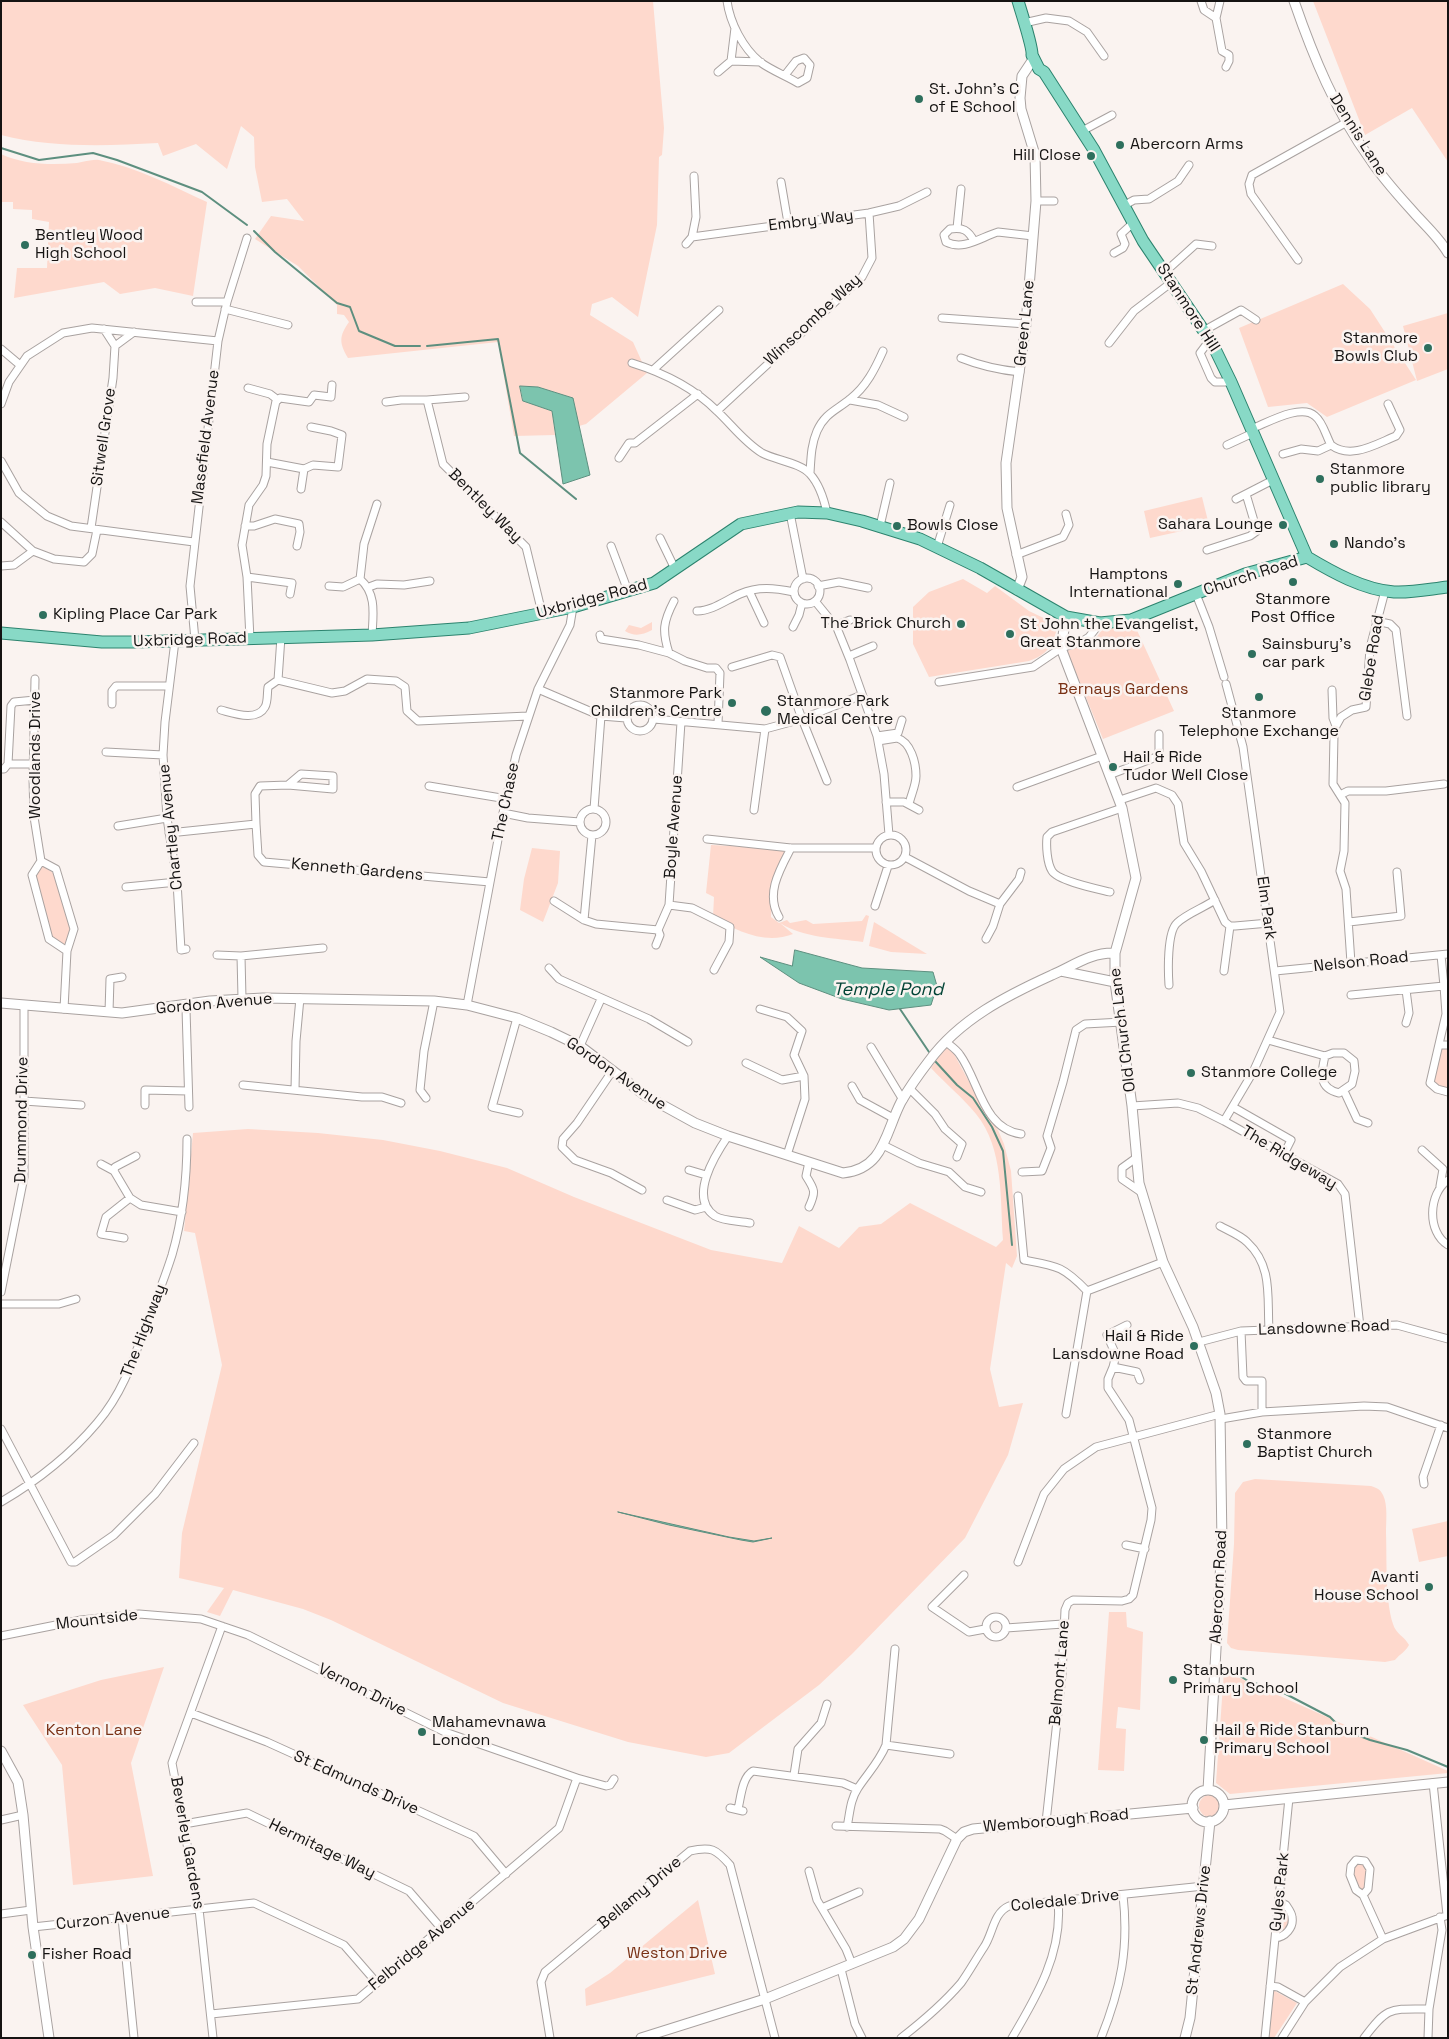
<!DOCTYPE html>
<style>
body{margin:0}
#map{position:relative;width:1449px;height:2039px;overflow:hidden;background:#faf3f0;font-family:"Space Grotesk",sans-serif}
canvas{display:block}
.frame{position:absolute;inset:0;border:2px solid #151312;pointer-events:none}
</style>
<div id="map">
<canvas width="1449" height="2039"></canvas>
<div class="frame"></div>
</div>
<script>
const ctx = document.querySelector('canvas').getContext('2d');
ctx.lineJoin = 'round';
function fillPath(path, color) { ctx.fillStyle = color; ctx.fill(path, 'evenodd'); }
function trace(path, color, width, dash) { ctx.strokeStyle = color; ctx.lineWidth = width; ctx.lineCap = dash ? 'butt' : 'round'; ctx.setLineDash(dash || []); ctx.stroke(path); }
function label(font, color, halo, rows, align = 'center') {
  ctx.font = font + ' "Space Grotesk",sans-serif'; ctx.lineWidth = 5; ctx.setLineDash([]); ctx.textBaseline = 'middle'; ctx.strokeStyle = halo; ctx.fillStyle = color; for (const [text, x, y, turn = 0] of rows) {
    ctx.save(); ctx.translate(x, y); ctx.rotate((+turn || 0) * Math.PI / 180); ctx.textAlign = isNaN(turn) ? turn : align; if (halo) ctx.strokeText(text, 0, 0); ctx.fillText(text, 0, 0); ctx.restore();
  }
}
const green = new Path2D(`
 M1,1H653L664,128L662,155L659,157L657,225L638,317L612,297L592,304L590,315L633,342L647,373L586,424L579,426L573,398L538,387L520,386L523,401L552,411L555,435L514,436L498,342L348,358C339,343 339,336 349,322L344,315L337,314V305L298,266L255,239L271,216L304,221L287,199L262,202L255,167L254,137L241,126L227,169L196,144L163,156L158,143C106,146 52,148 1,135Z
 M1313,1H1448V162L1412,108L1365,135Z
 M1,154C24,165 52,165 77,163C84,162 92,159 99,160C137,167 172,186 207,202L193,296L155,288L120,294L104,282L14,298L17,268H47L49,222L32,219V210L13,209V202H1Z
 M1343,284L1370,309L1416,380L1327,417L1307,403L1268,407L1239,328Z
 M1448,313V369L1417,381L1403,326Z
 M1202,497L1209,525L1150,538L1144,511Z
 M963,579L987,593L995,586L1029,611L1054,623L1057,629C1052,646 1047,655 1029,661L929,677L913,644V607L929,592Z
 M652,622V630C642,635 635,637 625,631L629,625L641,628Z
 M1135,626L1174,711L1103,739L1067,651L1093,642L1104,627Z
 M711,845L771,848L785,851L786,853L773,877L771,917L779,923L787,920L790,923L806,920L813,924L862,921L866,915L869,916L863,942C835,938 804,938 780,923L793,934C765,945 737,931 713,917L714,897L706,893Z
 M532,848L560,851L558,883L543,922L520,910L524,879Z
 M42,865L56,875L70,927L66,946L50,938L35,876Z
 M874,922L927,954L891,952L869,946Z
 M947,1048L954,1054L986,1113L998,1130L1004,1144L1011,1171L1017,1256L1012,1268L1006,1263L990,1369L999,1407L1023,1403L1008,1455L965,1538L852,1654L819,1685L729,1753L706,1757L628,1742L503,1703L331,1620L303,1609L233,1590L220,1616L207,1612L224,1588L179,1578L182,1533L222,1365L195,1233L184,1231L193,1133L248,1129L318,1133L383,1140L440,1151L507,1168L574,1197L711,1250L782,1263L799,1226L839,1248L859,1227L881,1224L910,1203L996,1247L1003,1240C1000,1199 1004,1148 976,1114C963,1098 945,1083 931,1068L940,1054Z
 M1440,1049H1448V1090L1439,1088L1433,1080Z
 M1255,1479L1371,1486C1377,1488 1380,1489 1383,1495C1388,1505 1386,1521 1386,1533C1387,1560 1385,1599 1393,1624C1396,1634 1404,1636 1409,1645C1405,1652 1400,1654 1395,1660L1385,1662L1238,1650L1231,1648L1227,1643L1234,1544L1235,1493L1243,1482Z
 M1448,1521V1556L1419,1562L1412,1529Z
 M1109,1612H1126L1127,1627L1143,1632L1140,1710L1118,1707L1116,1728L1126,1729L1124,1771L1098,1770Z
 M164,1667L131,1763L153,1876L73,1885L62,1765L23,1705L101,1680Z
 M1224,1671L1448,1771V1773L1230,1794L1216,1783Z
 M1199 1806a11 11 0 1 1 22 0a11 11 0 1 1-22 0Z
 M1361,1862L1367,1866L1368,1888L1361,1892L1352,1875L1355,1866Z
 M698,1900L715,1974L586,2006L585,1989L610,1973Z
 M1283,1907L1288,1910C1289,1920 1291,1929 1280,1934Z
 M1273,1990L1297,2003L1274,2038H1269Z`);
const water = new Path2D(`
 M520,386L538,387L573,398L590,475L563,484L552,411L523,401Z
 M795,950L862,968L933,972L937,986L931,1005L889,1010L842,999L799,983L760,957L792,966Z
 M618,1512L729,1537L754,1541L772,1538L753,1542L741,1540L669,1525Z`);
const stream = new Path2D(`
 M1,148L39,160L93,153L117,160L202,192L247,225
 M254,231L275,252L337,303L350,307L359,331L395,346H420
 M427,346L498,339L520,453L576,499
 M900,1009L929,1052
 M935,1061L957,1085L973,1098L992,1127L1003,1151L1012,1245
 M1224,1666L1248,1681L1280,1691L1330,1717L1342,1729L1370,1740L1407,1750L1448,1767`);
const minor = new Path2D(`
 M727,1C730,23 743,48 760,62C771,70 786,76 798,83L807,78L810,65L804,58L796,61L785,75
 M1201,1L1204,10L1216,18L1220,1
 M1216,18L1222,51L1229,55V61L1226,67
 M1024,23L1046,18L1069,21L1087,32L1104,56
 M731,61L761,62
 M718,72L731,61L735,28
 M1082,131L1112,115
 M694,176L696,217L692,237L869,213L899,206L927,192
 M781,182L788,223
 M1036,201H1054
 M1123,206L1134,200L1149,199L1178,181L1189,165
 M957,228L961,189
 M974,241C968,230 963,227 950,229L944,235L946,242C964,251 981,237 998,232L1033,236
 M686,244L692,237
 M1114,253L1123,248L1125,244L1121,234L1133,223
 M1298,260L1251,194L1249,184L1252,175L1347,122
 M1165,272L1196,244L1212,246
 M196,302H227
 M225,309L288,325
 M942,318L1026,324
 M1205,330L1241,310L1256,320
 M1109,343L1134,311L1172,282
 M1212,343L1206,345L1200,353L1211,378L1215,382H1231
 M115,346L134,332
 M1,349L20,365
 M961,358C981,366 999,370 1020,372
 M632,363C664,373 693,387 717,411C732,425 744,442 762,453C775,460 801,463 810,474C820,485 824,499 827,513
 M653,370L719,310
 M248,388L270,394L278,400
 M427,400L465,397
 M850,400L878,405L904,417
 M386,402L401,400H427L443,464L526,547L542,613
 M1,404L9,382L27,356L63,333L92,328L218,341
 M717,411L862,277L872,258L869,213
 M1251,429C1267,423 1301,403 1315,416C1323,422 1326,436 1331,445
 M1227,445L1253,433
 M1331,445C1351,460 1376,444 1396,436L1400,430L1388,404
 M1283,454L1301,449L1318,451L1331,445
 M619,458L629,443H635L698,394
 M1,461L19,493L47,516L71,526L194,542
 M267,462L304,469L313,465L338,467L342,435L331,431L311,427
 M810,473C811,458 811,445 817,431C825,413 837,410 850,399C866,387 875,369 883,351
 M301,489L304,469
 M1236,499L1273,480
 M790,513L803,579
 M1,522L33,551L54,559L84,562L92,554L97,530
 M245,526H254L275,519L299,524L300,532L297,546
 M880,526L890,483
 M91,528L113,378L115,346L104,329
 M660,538L675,569
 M611,546L628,591
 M937,547L950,505
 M1207,550L1250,536L1257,531L1246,494
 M1016,555L1063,537L1069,525L1066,514
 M1,566L14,565L33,551
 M247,577L292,583L290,594
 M794 591a13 13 0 1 1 26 0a13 13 0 1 1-26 0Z
 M329,586L343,587L360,579
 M818,586L839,582L868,588
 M369,587L377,584L404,585L430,581
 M749,591L764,623
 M1196,594L1209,627L1224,677
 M815,601L837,628L850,660L877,736L884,774L889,835
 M697,611C712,611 726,600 740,594C758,586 775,588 794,592
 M1376,621L1390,624L1396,630L1407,716
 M835,626L850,620
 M793,627L799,615L802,603
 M372,635C373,615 377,594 360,579L364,544L377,504
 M600,635L601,639L639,645L669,653L685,661L707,668H716L720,673L718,724
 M281,637L278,680L332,693L345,691L367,679L396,681L405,687L407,711L418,721L528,716
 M250,639L247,577L242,545L249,505L263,485L266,476L267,444L276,401L280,398L309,402L314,395L331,397L332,385
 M195,640L190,586L218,341L227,302L247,238
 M175,641L165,722L163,755L167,818L177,882L181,950L186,949
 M669,653C662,631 663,622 674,601
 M849,656L873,646
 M732,667L772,655L780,657L802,719L827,781
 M35,679L33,779L34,817L41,861L32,875L49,939L67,951
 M939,682L1033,667L1061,648L1081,642L1089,637L1100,623
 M538,689L601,716L626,718
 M1332,690L1333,718L1336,726
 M112,704V691L116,686H169
 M627 718a13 13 0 1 1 26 0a13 13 0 1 1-26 0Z
 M221,710C233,713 257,722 265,707C268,702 267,693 268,687L278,680
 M654,719L765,729L802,719L862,695
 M877,736L898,733L902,720
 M878,741L897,738C911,742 916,763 916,776C916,785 911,795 909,804
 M106,752L163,755
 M8,764H34
 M1,769H4L8,764L11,706L14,702L35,700
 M1109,775L1159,756V734
 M429,786L507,799
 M1017,787L1102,756
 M1340,795L1348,791H1386L1444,784
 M1120,800L1156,788L1172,795L1178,804L1184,843L1201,871L1225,922L1230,926H1235L1269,923
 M886,802H904L919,810
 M594,809L601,716
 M580 822a13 13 0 1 1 26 0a13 13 0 1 1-26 0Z
 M754,810L765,729
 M503,813L528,818L580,822
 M256,824L258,855L264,862L490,882
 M118,826L167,818
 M169,833L256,824L255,794L260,786L288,785L333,789V776L301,774L288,785
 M876 850a15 15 0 1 1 30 0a15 15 0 1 1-30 0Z
 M707,839L791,848H876
 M905,857L969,891L1000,904L1019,879L1021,872
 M41,861L56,869L74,929L67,951L64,1009
 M126,887L177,882
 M1110,892C1098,889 1058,881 1052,871C1047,863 1046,846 1047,837L1052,832L1122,808
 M554,901L584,920L596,924L658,930
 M669,905L692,908L730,927L729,942L714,970
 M875,906L888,866
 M779,917C765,894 780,869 791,848
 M584,920L592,835
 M1349,922L1401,916L1397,872
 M658,930L669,905L681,722
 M986,939L993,926L1000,904
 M656,945L660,935L658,930
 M217,955L241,956
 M1441,955L1444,986
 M1351,963L1346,889L1340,871L1344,851L1345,803L1333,784L1334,735L1336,726L1341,717L1352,710L1366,707L1370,648L1385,591
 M549,968L559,979L649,1019L688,1042
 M1224,971L1230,926
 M1275,971L1448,954
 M1169,985C1168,971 1167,932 1177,923C1186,914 1205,907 1215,900
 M1351,995L1444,986L1446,1014L1430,1083L1437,1089L1448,1092
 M242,998L241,956L323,948
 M184,1004L186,1009L189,1107
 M467,1005L503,813L516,755L538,689L570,625L573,607
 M760,1009L787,1017L802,1031L794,1055L804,1076L805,1099L787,1155
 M109,1012L110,979L122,977
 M517,1018L492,1107L519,1113
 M1406,1023L1409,1013L1406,990
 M1268,1040L1325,1056
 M946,1042C951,1046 957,1050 960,1055C979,1081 983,1129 1021,1134
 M1439,1045H1448
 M580,1046L601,999
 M871,1047L903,1100
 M1333,1053H1344L1354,1061L1355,1071L1352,1084L1339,1093C1318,1088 1321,1073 1325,1056Z
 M746,1063L782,1080L804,1076
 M613,1070L577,1123L563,1139L562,1147L575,1160L611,1173L642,1190
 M243,1085L362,1097H382L401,1103
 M852,1086L860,1100L893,1118
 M910,1089L935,1114L945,1129L962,1144L957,1157
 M295,1090L296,1041L300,998
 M1344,1091L1357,1119L1368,1123
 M426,1098L420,1090L424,1051L434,1001
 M24,1101L81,1105
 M145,1105V1090L188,1091
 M1132,1106L1178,1103L1198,1108L1224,1121L1338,1184L1345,1194L1360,1327
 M1233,1107L1291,1140L1284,1154
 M1224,1121L1253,1072L1280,1012L1243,747L1226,684
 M728,1136C715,1155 688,1198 715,1216C723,1221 740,1221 750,1223
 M883,1145L919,1163L949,1172L965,1187L981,1192
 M1422,1150L1443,1169L1440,1186
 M1136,1158L1122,1168V1179L1141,1192
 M809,1162L806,1176C815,1190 816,1192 809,1207
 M101,1164L114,1171L130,1198L141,1205L182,1212
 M689,1170L706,1175
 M114,1171L115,1167L136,1156
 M1022,1172L1042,1171L1051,1148L1047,1136L1063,1082L1076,1030L1085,1024L1122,1022
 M1448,1180C1428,1194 1427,1232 1448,1245
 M1018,1196L1024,1260C1057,1266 1063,1266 1087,1291
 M667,1200L695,1210L706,1207
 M1220,1226C1229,1231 1240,1235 1247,1242C1273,1266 1267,1297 1269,1329
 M124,1238L101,1234L106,1217L130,1198
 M1087,1291L1163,1262
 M1,1292L24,1177V1005
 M1,1304H59L76,1299
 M1241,1331L1243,1377L1246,1381H1262V1412
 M1199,1342L1241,1331L1397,1325L1448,1339
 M1113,1367L1137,1372L1140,1380
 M1066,1414L1087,1291
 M1221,1419L1262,1412L1364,1406L1387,1407L1448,1428
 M1,1429L71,1562H75L114,1535L155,1494L194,1443
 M1424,1484L1423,1477L1441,1425
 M1,1502C37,1481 70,1455 97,1423C123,1393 134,1358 147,1322C156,1300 165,1277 172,1255C183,1217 187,1177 187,1139
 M1126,1545L1145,1549
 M1018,1562L1044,1494L1064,1469L1096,1447L1220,1414
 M964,1575L932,1607L969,1632L985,1629
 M986 1627a10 10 0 1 1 20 0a10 10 0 1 1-20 0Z
 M1006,1628L1063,1624
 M1,1636L81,1620L139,1614L201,1619L248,1635L445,1732L577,1778L606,1786L610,1785L614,1779
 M191,1713L267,1742L474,1836L506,1874
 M886,1745L950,1754
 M794,1775L798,1749L821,1723L827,1704
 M1433,1783L1447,1915
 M730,1808L743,1811
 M738,1809C741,1797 742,1777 753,1771L843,1783L857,1789
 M1,1820L23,1815
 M1046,1822L1062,1675L1065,1610L1068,1603L1073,1600L1122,1601L1129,1599L1133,1595L1151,1520L1152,1508L1129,1420L1108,1388V1379L1113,1367L1116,1355L1107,1335L1127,1325
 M184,1824L247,1813L409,1891L441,1928
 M836,1826L940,1829L945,1831L957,1839
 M847,1827C850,1813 850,1800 858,1788C868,1773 879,1762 886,1745L895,1649
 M809,1871L817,1900L846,1949L852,1964
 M1363,1895L1368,1889L1370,1869L1365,1861L1356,1860L1351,1866L1350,1875L1356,1890L1363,1895L1383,1939
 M822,1908L859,1892
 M1,1914L31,1910
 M122,1918L134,2038
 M33,1927L254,1903L344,1945L377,1983
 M1275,1938C1285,1937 1294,1928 1292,1917C1292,1913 1288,1908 1286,1905L1279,1902
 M841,1969L855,2024L862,2038
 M1270,1986L1278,1987L1305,2002
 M211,2014L358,1999L559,1828L577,1778
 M213,2038L199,1909L172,1763L222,1626
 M550,2038L541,1982L545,1972L690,1851C711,1846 716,1849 730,1865L775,2038
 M901,2038C923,2021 943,2004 961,1983C969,1972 976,1959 984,1947C993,1934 993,1913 1009,1906L1204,1886
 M1012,2038C1037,1996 1063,1952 1058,1901
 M1101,2038C1121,1988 1129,1948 1123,1895
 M1265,2038L1289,1798
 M1282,2038L1305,2002L1340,1967L1383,1939L1448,1915
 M1364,2038C1388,2006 1390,2009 1429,2009
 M1428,2038L1429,2009L1442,1930L1440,1917`);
const tertiary = new Path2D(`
 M1294,1C1313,56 1336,112 1370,159C1383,179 1400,197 1416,215C1427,227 1440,239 1448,253
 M1017,590L1022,577L1007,508L1006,463L1026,324L1036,201L1035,155L1021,109L1020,98L1022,76L1034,58
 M1066,617L1061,648L1122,808L1136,878L1115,953V982L1132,1106L1139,1183L1163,1262L1193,1327L1216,1393L1220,1414L1222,1543L1208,1790
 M1061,971L1115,982
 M1,1003L122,1013L210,1001L263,998L434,1001L467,1005L517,1018L551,1032L580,1046L646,1096L695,1123L728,1136L843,1173C884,1169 885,1133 901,1102C909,1088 919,1074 929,1061C960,1019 1006,996 1052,975C1073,966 1091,952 1115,953
 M1,1751L18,1782L23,1815L33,1927L49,2038
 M1192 1806a16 16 0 1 1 32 0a16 16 0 1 1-32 0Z
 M1224,1805L1448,1782
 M641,2038L765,1999L893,1947L904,1939L919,1919L957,1839L964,1832L973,1829L1193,1808
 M1185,2038L1190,2018L1210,1821`);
const primary = new Path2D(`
 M1018,1C1021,11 1033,48 1032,55L1039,69L1044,72L1094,150L1143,241L1212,343L1231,382L1307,557
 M1307,557C1332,572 1364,590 1394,592C1412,593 1430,589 1448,587
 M1,633L102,642H135L372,635L469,628L573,607L654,583L741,524L798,512L827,513L862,521L920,539L980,568L1066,617L1100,623L1131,620L1245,574L1307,557`);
const markers = [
 [919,99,5,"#2e6f5d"],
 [1120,145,5,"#2e6f5d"],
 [1091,156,5,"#2e6f5d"],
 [25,245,5,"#2e6f5d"],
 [1428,348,5,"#2e6f5d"],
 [1320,479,5,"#2e6f5d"],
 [1283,525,5,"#2e6f5d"],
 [897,526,5,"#2e6f5d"],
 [1334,544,5,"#2e6f5d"],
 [1293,582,5,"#2e6f5d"],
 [1178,584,5,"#2e6f5d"],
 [43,615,5,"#2e6f5d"],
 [961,624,5,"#2e6f5d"],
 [1010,634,5,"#2e6f5d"],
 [1252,654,5,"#2e6f5d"],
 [1259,697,5,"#2e6f5d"],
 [732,703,5,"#2e6f5d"],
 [766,711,6,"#2e6f5d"],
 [1113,767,5,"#2e6f5d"],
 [1191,1073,5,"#2e6f5d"],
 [1194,1346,5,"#2e6f5d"],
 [1247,1444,5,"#2e6f5d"],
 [1429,1587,5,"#2e6f5d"],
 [1173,1680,5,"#2e6f5d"],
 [422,1732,5,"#2e6f5d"],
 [1204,1740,5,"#2e6f5d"],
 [32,1955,5,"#2e6f5d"]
];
const poiNames = [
 ["St. John's C",929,90],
 ["of E School",929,108],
 ["Abercorn Arms",1130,145],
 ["Hill Close",1081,156,"right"],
 ["Bentley Wood",35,236],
 ["High School",35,254],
 ["Stanmore",1418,339,"right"],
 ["Bowls Club",1418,357,"right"],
 ["Stanmore",1330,470],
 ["public library",1330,488],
 ["Sahara Lounge",1273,525,"right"],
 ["Bowls Close",907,526],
 ["Nando's",1344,544],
 ["Hamptons",1168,575,"right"],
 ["International",1168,593,"right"],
 ["Stanmore",1293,600,"center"],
 ["Post Office",1293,618,"center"],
 ["Kipling Place Car Park",53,615],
 ["The Brick Church",951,624,"right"],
 ["St John the Evangelist,",1020,625],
 ["Great Stanmore",1020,643],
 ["Sainsbury's",1262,645],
 ["car park",1262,663],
 ["Stanmore Park",722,694,"right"],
 ["Children's Centre",722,712,"right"],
 ["Stanmore Park",777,702],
 ["Medical Centre",777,720],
 ["Stanmore",1259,714,"center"],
 ["Telephone Exchange",1259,732,"center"],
 ["Hail & Ride",1123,758],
 ["Tudor Well Close",1123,776],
 ["Stanmore College",1201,1073],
 ["Hail & Ride",1184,1337,"right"],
 ["Lansdowne Road",1184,1355,"right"],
 ["Stanmore",1257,1435],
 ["Baptist Church",1257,1453],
 ["Avanti",1419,1578,"right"],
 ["House School",1419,1596,"right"],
 ["Stanburn",1183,1671],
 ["Primary School",1183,1689],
 ["Mahamevnawa",432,1723],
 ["London",432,1741],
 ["Hail & Ride Stanburn",1214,1731],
 ["Primary School",1214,1749],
 ["Fisher Road",42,1955]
];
const streetNames = [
 ["Dennis Lane",1358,135,58],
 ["Embry Way",811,221,-7],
 ["Stanmore Hill",1188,308,57],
 ["Winscombe Way",813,320,-43],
 ["Green Lane",1025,323,-84],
 ["Sitwell Grove",104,437,-82],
 ["Masefield Avenue",206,437,-83],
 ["Bentley Way",485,506,45],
 ["Church Road",1251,576,-18],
 ["Uxbridge Road",592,599,-15],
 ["Uxbridge Road",190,640,-2],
 ["Glebe Road",1372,658,-81],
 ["Woodlands Drive",36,755,-90],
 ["The Chase",506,802,-78],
 ["Chartley Avenue",171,827,-96],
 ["Boyle Avenue",674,827,-86],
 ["Kenneth Gardens",357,870,5],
 ["Elm Park",1266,908,82],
 ["Nelson Road",1361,962,-6],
 ["Gordon Avenue",214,1004,-5],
 ["Old Church Lane",1123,1030,-97],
 ["Gordon Avenue",616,1074,34],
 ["Drummond Drive",22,1120,-89],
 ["The Ridgeway",1289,1158,31],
 ["Lansdowne Road",1324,1328,-2],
 ["The Highway",144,1331,-69],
 ["Abercorn Road",1219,1587,-87],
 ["Mountside",97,1620,-7],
 ["Belmont Lane",1060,1673,-85],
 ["Vernon Drive",362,1690,27],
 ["St Edmunds Drive",356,1783,24],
 ["Wemborough Road",1056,1821,-5],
 ["Beverley Gardens",187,1843,80],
 ["Hermitage Way",322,1849,26],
 ["Gyles Park",1280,1892,-84],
 ["Bellamy Drive",640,1893,-40],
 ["Coledale Drive",1065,1901,-6],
 ["Curzon Avenue",113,1919,-6],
 ["St Andrews Drive",1199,1930,-84],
 ["Felbridge Avenue",422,1945,-40]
];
const parkNames = [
 ["Bernays Gardens",1123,690],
 ["Kenton Lane",94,1731],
 ["Weston Drive",677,1954]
];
const waterNames = [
 ["Temple Pond",888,990]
];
fillPath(green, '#fed9cd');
fillPath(water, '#7cc4ae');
trace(water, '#5d8f7f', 1);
trace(stream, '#5d8f7f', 2);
trace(minor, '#a9a2a0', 9);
trace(tertiary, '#a9a2a0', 11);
trace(primary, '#2c836e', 13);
trace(minor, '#fff', 7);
trace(tertiary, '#fff', 9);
trace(primary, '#88d9c6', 11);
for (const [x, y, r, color] of markers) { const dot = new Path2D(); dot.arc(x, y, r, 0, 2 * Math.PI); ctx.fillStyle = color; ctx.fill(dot); trace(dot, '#faf3f0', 2); }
label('16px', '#151312', '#faf3f0', poiNames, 'left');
label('16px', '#151312', '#faf3f0', streetNames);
label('16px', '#793115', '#faf3f0', parkNames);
label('italic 18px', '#024436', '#faf3f0', waterNames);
</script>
